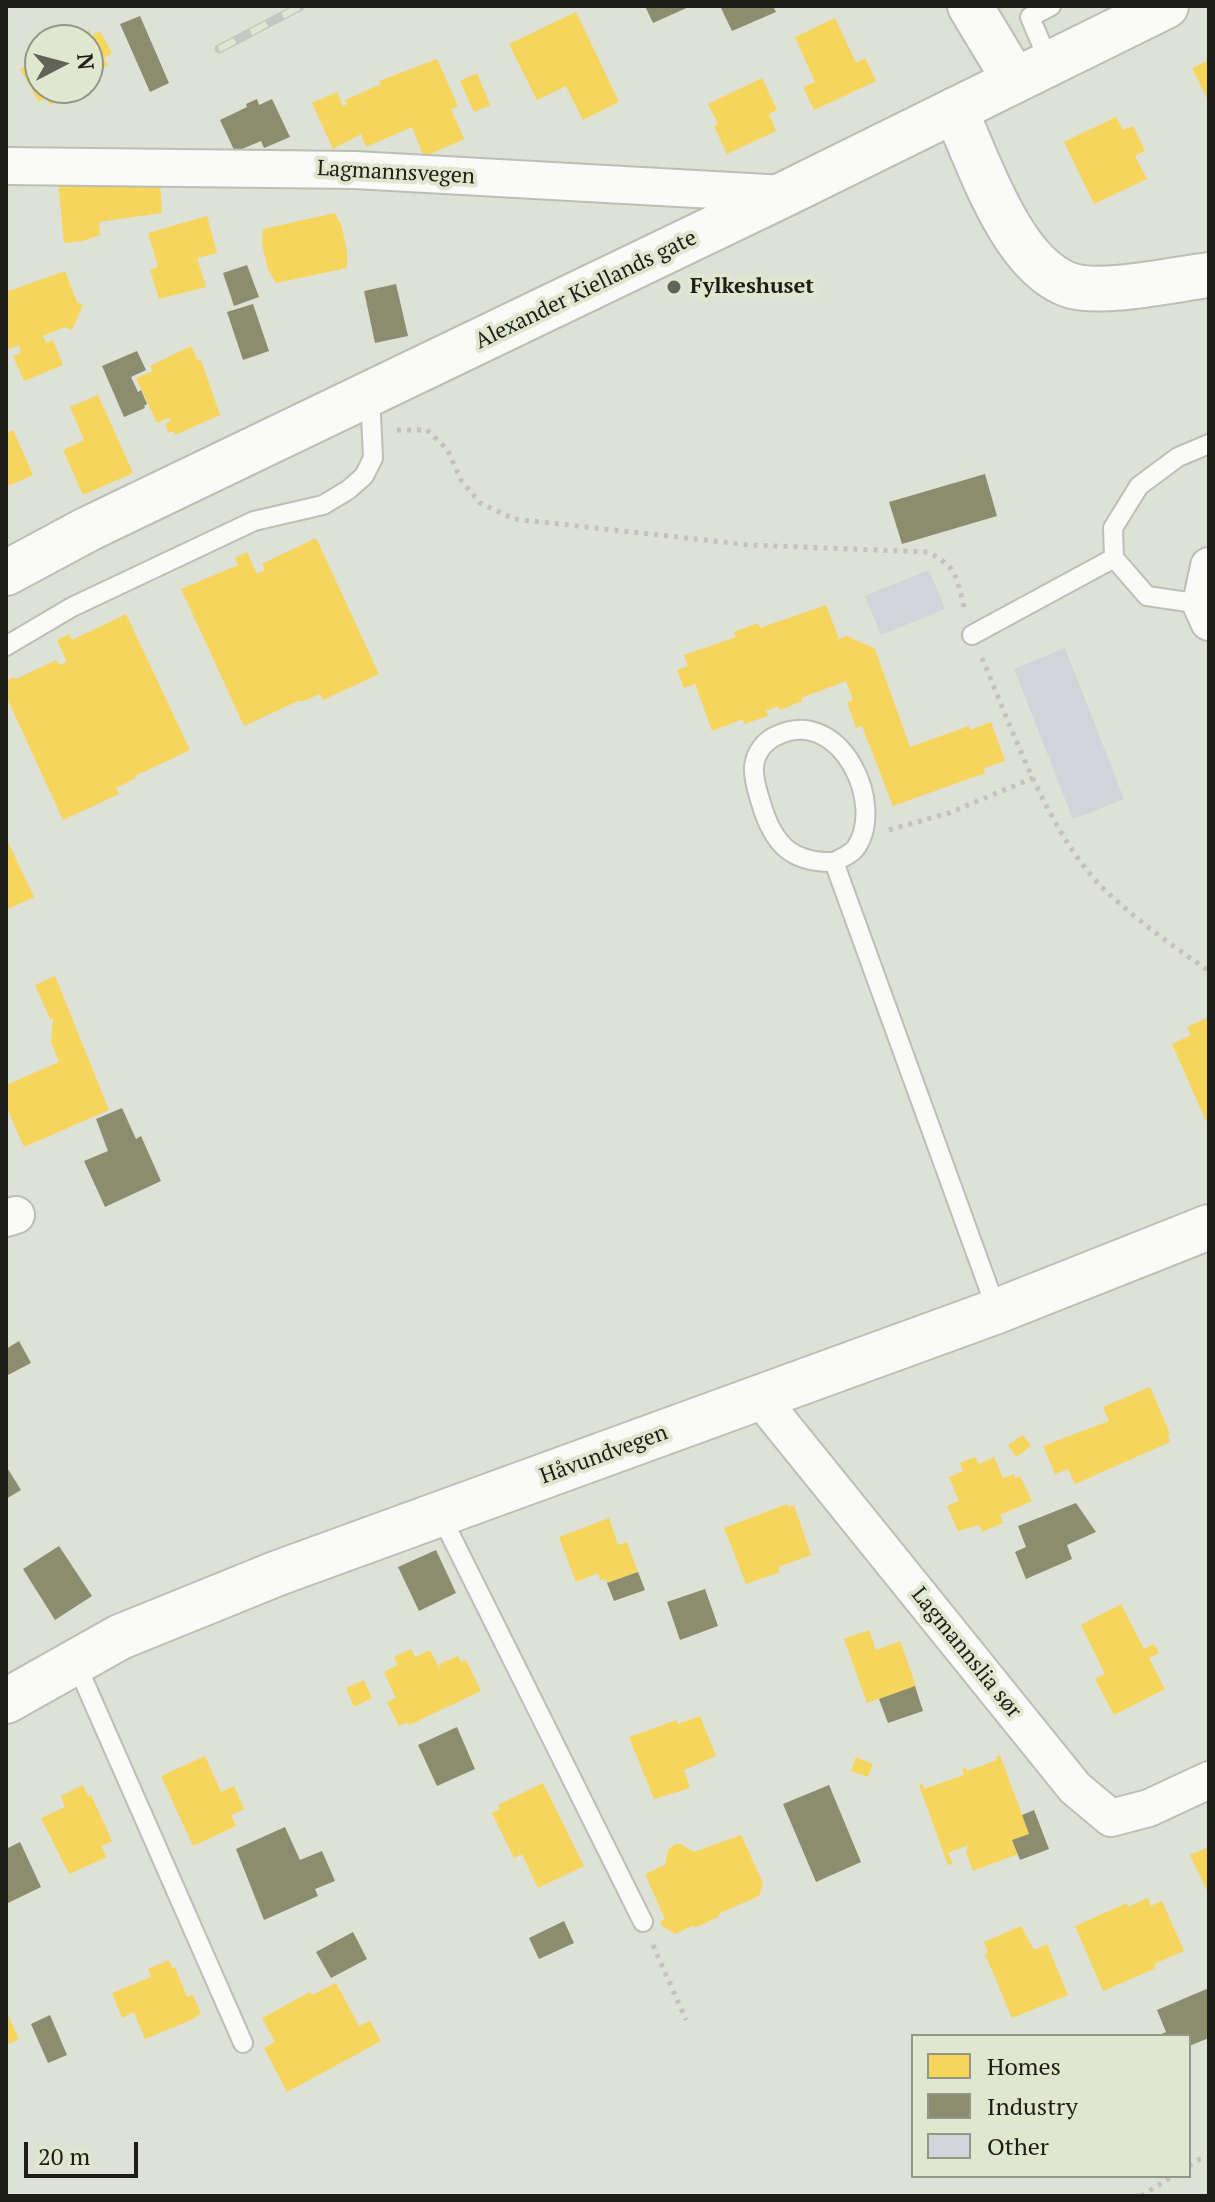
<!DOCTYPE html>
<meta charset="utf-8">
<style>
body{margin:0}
#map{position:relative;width:1215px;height:2202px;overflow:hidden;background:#dee1d5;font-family:"PT Serif",serif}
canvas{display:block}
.frame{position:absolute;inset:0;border:8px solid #1d1f16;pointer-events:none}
.legend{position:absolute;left:911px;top:2034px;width:280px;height:144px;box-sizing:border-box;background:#e1e7cf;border:2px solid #939785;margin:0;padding:10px 14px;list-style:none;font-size:24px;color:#1d1f16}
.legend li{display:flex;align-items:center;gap:16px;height:40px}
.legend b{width:40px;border:2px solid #939785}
.north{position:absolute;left:24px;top:24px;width:80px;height:80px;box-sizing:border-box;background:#e1e7cf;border:2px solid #939785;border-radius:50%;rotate:84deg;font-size:22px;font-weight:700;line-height:32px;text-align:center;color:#1d1f16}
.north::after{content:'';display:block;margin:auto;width:28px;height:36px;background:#616359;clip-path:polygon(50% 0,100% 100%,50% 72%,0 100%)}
.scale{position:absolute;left:24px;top:2142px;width:114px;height:36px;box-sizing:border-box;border:4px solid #1d1f16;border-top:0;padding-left:10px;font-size:24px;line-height:28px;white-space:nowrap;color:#1d1f16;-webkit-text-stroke:6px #e1e7cf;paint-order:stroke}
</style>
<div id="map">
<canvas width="1215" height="2202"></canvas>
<div class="frame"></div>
<ul class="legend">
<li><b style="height:22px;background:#f6d55c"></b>Homes</li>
<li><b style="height:22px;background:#8c8c6e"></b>Industry</li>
<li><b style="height:22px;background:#d1d4d9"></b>Other</li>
</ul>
<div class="north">N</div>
<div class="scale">20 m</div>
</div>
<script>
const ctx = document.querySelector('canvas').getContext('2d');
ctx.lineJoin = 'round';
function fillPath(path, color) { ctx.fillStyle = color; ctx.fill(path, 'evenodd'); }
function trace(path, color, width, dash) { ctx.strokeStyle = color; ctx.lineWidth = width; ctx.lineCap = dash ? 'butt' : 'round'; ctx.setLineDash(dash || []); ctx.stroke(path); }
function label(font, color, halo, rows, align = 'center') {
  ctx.font = font + ' "PT Serif",serif'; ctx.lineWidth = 8; ctx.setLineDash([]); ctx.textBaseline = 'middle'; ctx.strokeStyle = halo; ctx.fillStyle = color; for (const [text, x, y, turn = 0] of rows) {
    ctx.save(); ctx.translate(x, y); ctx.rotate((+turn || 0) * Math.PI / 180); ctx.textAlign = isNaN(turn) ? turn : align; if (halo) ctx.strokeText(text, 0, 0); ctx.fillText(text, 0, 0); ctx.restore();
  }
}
const homes = new Path2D(`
 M576,12L619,102L583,120L566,86L537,100L509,44Z
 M835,18L856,63L865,58L876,81L814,110L803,87L815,82L795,37Z
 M89,30L92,36L100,31L112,53L104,58L108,65L88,75V40H70Z
 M40,57V88H63L67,95L50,105L46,98L39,102L20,69Z
 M437,59L458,106L451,109L464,139L424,157L412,127L366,147L361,134L333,149L312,103L337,92L343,106L347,104L345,100L381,84L379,81Z
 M1209,60V103L1192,68Z
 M477,73L490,105L474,112L460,81Z
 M762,78L777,110L769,114L776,131L727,154L714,126L718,124L708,104Z
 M1116,117L1123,130L1133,126L1145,151L1135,156L1147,179L1094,204L1064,142Z
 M58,181L160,183L162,213L99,222L100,235L83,241L64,243Z
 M335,213L342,227L347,252V268L276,283L268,270L262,244L263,229Z
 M207,216L217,253L197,258L206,287L159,299L150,270L158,267L148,233Z
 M65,271L77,302L83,305L72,330L65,327L43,336L46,343L53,340L63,365L24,381L13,356L21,353L19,345L6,350V292Z
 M191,346L198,361L201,360L220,415L175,435L174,431L168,433L165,423L171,421L170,417L157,423L136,378L153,371L150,366Z
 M98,395L133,473L83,495L63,450L84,440L70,407Z
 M13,430L33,475L6,487V433Z
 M316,538L379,674L323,700L320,694L301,702L300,700L244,726L181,589L238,565L235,558L247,552L257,574L265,570L262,564Z
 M826,605L839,639L847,636L875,649L910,747L969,726L970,730L991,722L1005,761L984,768L985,773L893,806L862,726L856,728L847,702L853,700L846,681L801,698L802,701L780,710L778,706L766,711L768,716L744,724L743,719L712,731L695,684L684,688L677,670L688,666L684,655L736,637L734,632L758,623L760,628Z
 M126,614L190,750L135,776L136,778L116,788L119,794L63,820L6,696V681L14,677L16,679L56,660L59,665L67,662L57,640L69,634L72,640Z
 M6,838L34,897L6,910Z
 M55,976L109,1110L24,1147L6,1106V1085L59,1062L51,1042L53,1018L50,1019L35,985Z
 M1209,1017V1119L1206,1121L1172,1044L1191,1035L1187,1027Z
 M1150,1387L1170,1434L1168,1435L1170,1442L1075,1484L1068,1469L1055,1474L1043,1446L1109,1421L1103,1407Z
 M1023,1435L1031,1446L1016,1457L1008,1445Z
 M975,1457L979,1464L994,1457L1003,1478L1014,1474L1015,1478L1020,1476L1032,1501L1000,1515L1003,1523L982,1532L979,1525L958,1531L947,1506L959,1501L949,1477L963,1471L960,1463Z
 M787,1504L788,1507L794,1505L811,1555L778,1567L780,1572L746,1584L724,1528Z
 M609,1518L618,1545L627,1542L638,1572L607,1583L606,1579L600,1580L598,1573L576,1582L559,1537Z
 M1121,1604L1144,1649L1154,1644L1159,1653L1149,1658L1165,1689L1114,1715L1095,1679L1105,1674L1081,1625Z
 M869,1630L876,1650L900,1641L916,1686L867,1703L844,1639Z
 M411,1649L415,1657L430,1650L441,1672L439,1664L458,1656L461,1662L466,1660L481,1691L409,1725L408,1722L399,1726L387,1702L396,1698L384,1672L398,1665L394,1657Z
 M364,1680L372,1698L354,1707L346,1688Z
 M700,1716L716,1756L684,1770L690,1788L654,1799L629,1737L677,1720L678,1724Z
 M1000,1755L1029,1834L1012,1840L1018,1854L973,1871L966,1852L968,1845L948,1853L953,1864L948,1865L919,1785L922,1784L924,1789L964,1775L962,1769L966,1768L968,1771L997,1760L996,1757Z
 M205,1756L221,1792L234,1786L244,1809L231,1815L236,1826L193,1846L161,1776Z
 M856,1757L873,1764L868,1777L851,1771Z
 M543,1783L584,1866L538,1888L522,1854L514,1858L492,1813L500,1809L498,1805Z
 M83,1785L88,1796L91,1795L112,1841L101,1846L107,1857L69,1874L41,1818L65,1807L61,1796Z
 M741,1835L763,1883L759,1896L720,1913L718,1917L697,1927L692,1926L675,1934L662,1926L660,1921L665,1919L645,1874L665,1865L668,1850L675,1844H681L694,1852Z
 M1209,1847V1895L1190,1855Z
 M1148,1898L1151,1906L1162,1901L1184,1951L1154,1964L1156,1968L1103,1991L1075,1926L1127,1903L1128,1907Z
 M1021,1926L1034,1950L1047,1944L1068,1995L1012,2018L985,1954L988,1953L984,1942Z
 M169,1960L172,1968L175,1967L187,1997L193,1995L201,2014L195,2016L196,2018L145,2039L134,2012L122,2018L112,1993L151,1977L148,1969Z
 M336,1983L359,2026L370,2021L381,2041L287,2092L264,2048L275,2042L262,2018L310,1992L312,1995Z
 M6,2011L19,2039L6,2045Z`);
const industry = new Path2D(`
 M645,6H691L653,23Z
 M720,6H773L776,12L732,31Z
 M140,16L169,83L150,92L120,24Z
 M257,99L259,105L272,99L290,137L264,148L261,141L235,152L220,120L247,107L246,104Z
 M247,265L259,297L234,306L223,273Z
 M396,284L408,336L375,343L364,291Z
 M253,304L269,351L243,360L227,312Z
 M137,351L146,370L131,377L138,392L141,390L147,404L144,406L145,408L124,417L102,366Z
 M985,474L997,516L902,544L889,502Z
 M122,1108L136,1139L141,1136L161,1181L105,1207L84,1161L108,1151L96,1119Z
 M19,1341L31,1363L8,1375L6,1349Z
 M6,1466L21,1490L6,1499Z
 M1076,1503L1096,1532L1067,1545L1072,1559L1026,1579L1015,1552L1026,1547L1018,1526Z
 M59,1546L92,1596L55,1620L23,1569Z
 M436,1550L456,1593L419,1611L398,1567Z
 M638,1572L645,1590L614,1601L607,1583Z
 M705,1589L718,1626L680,1640L667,1602Z
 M915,1686L923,1711L888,1723L879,1699Z
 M457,1727L475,1769L437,1786L418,1745Z
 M829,1785L861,1862L816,1882L783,1804Z
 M1034,1810L1049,1849L1020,1860L1012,1840L1029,1834L1022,1815Z
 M285,1827L300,1860L322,1851L335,1881L315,1889L318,1896L264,1920L236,1849Z
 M20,1842L41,1887L6,1904V1849Z
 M564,1921L574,1943L539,1959L529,1938Z
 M353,1932L367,1959L331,1978L316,1952Z
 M1209,1988V2038L1189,2046V2036H1157L1166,2032L1157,2010Z
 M50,2015L67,2055L48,2063L31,2024Z`);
const building = new Path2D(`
 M929,570L945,609L881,635L865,596Z
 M1065,648L1124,799L1073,819L1014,669Z`);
const path = new Path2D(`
 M397,430H427L447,449L461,480L480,503L514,519L750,545L928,552C958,568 956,576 964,607
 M982,658C1013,731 1050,839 1108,893C1139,922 1174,947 1209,971
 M889,830L949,813L1033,778
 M653,1945L686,2020
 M1189,2166L1200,2159L1209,2158
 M1141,2196L1173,2176`);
const service = new Path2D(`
 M1049,62L1030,17L1051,6
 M1201,604L1147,596L1114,558L1113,528L1139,486L1178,457L1209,444
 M972,635L1114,558
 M6,646L72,607L254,521L323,505L348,490L364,476L373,458L370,394
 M834,862C791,863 773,844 761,803C758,793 753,779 754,767C755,753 765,740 778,735C841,706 887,806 855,849C850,855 841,858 834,862L997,1311
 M440,1514L643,1922
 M75,1661L243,2043`);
const minor = new Path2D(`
 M6,166L355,170L785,194
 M1209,566L1201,604L1209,622
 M6,1218L16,1215
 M761,1399L1075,1788L1111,1818L1149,1808L1209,1780`);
const tertiary = new Path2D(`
 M955,110C979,162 1011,264 1069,285C1100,296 1176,279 1209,275
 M6,1701L120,1637L278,1573L997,1311L1209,1227`);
const secondary = new Path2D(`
 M970,6L1014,79
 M6,573L88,529L785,194L1166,6`);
const rail = new Path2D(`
 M219,49L301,6`);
const markers = [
 [674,287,8,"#616359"]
];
const streetNames = [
 ["Lagmannsvegen",396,173,3],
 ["Alexander Kiellands gate",586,290,-26],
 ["Håvundvegen",604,1455,-20],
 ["Lagmannslia sør",966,1653,51]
];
const poiNames = [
 ["Fylkeshuset",690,287]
];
fillPath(homes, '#f6d55c');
fillPath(industry, '#8c8c6e');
fillPath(building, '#d1d4d9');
trace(service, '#bcbfb5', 22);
trace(minor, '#bcbfb5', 40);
trace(tertiary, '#bcbfb5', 48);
trace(secondary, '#bcbfb5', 48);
trace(path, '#c2c3be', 5, [4, 6]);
trace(service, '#fafaf9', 18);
trace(minor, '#fafaf9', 36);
trace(tertiary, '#fafaf9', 44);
trace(secondary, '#fafaf9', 44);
trace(rail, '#c5c7c3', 9);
trace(rail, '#e1e7cf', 6, [18]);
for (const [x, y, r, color] of markers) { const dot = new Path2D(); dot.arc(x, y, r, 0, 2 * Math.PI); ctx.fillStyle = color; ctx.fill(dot); trace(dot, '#e1e7cf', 3); }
label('22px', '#1d1f16', '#e1e7cf', streetNames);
label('bold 22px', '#1d1f16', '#e1e7cf', poiNames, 'left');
</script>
